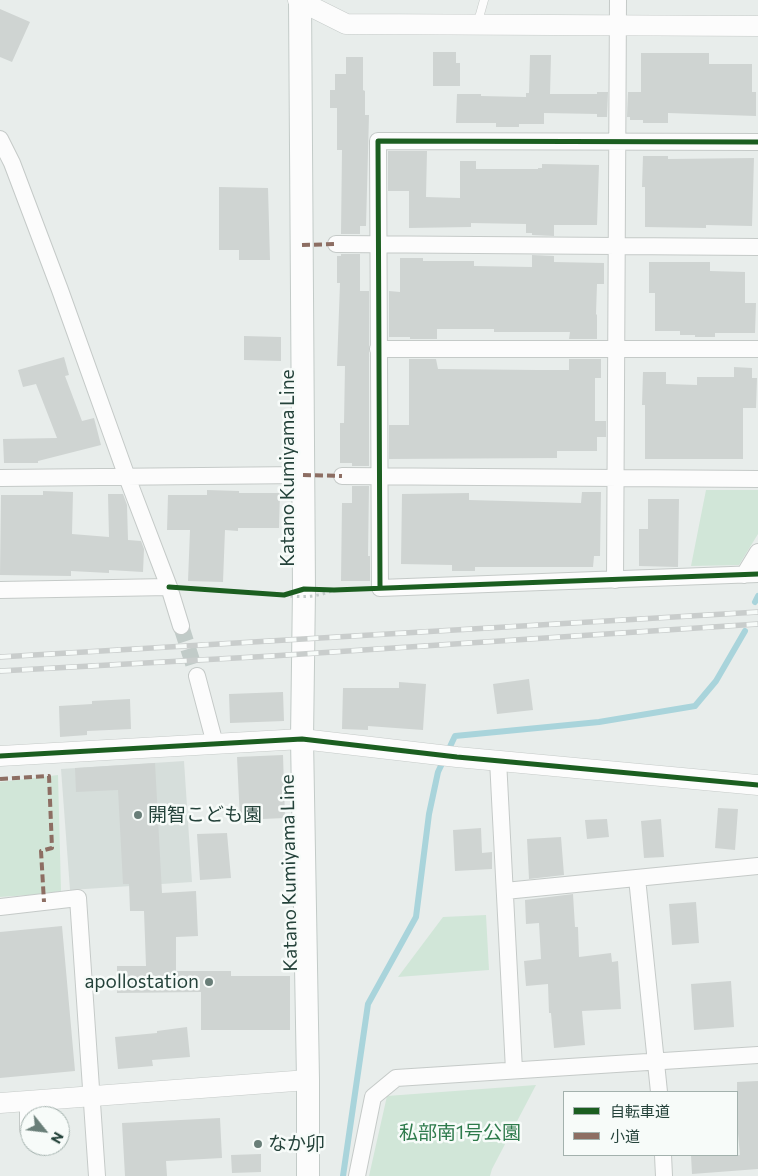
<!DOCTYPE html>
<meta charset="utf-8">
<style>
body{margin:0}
#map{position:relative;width:758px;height:1176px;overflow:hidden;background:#e8edeb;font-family:Commissioner,"Noto Sans JP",sans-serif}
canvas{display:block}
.legend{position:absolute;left:563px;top:1091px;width:175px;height:65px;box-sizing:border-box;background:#f7fbf9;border:1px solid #a3b1ad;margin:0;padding:6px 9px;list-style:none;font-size:15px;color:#24423a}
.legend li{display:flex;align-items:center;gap:10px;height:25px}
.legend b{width:25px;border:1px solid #a3b1ad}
.north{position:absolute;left:20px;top:1106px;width:50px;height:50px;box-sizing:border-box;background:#f7fbf9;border:1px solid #a3b1ad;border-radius:50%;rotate:119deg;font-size:14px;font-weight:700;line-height:20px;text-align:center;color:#24423a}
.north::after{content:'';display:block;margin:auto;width:18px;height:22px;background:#697e78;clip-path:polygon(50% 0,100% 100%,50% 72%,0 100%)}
</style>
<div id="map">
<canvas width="758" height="1176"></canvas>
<ul class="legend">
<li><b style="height:6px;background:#1b5e20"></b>自転車道</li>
<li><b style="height:6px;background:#8d6e63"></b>小道</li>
</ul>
<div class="north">N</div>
</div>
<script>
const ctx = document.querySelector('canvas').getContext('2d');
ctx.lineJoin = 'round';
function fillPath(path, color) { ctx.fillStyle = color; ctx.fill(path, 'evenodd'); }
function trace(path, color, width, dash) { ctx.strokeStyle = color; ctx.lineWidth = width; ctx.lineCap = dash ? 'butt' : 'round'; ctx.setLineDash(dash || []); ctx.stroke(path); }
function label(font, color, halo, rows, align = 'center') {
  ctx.font = font + ' Commissioner,"Noto Sans JP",sans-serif'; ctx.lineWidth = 5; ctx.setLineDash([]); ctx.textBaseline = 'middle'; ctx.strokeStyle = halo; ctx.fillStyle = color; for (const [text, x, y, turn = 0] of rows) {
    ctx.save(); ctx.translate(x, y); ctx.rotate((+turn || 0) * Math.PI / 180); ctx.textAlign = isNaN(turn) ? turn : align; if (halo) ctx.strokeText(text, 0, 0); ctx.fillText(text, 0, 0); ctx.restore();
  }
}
const built = new Path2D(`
 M184,761L192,882L70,890L61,769Z`);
const green = new Path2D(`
 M706,490H758V534L739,565L691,566Z
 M58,775L61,891L43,894L0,897V782Z
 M486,915L489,970L398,977L443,917Z
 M536,1085L492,1169L490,1176H369L387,1096Z`);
const stream = new Path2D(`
 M755,602L758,596
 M343,1176L368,1004L416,917L429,814L438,772L455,736L599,722L695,706L716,681L745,631`);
const building = new Path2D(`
 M0,9L30,22L12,62L0,57Z
 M433,52H456V63H460V86H433Z
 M641,53H709V64H752V92H756V116L668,113V123H643V120H630V117H627L628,92H641Z
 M530,55H551L550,94H597V92H608L607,117H597V114L544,113V124H519V127H496V123H456L457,94H481V96L526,97V93H529Z
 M346,57H363V90L365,91V115H369L366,226H360V234H341L342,150H337V108H330V90H335V74H346Z
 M388,151H427L426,197L460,198V161H476V169H538V168H542V164L599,165L597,225H554V236L532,235V233H526V224L471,223V227L409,228V191H388Z
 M643,156H668V159L754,158L752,226L706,225V228L645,227V187H642Z
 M219,187L268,188L270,260H239V250H219Z
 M341,254H360V291H369V466H352V463H340V423H344L345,366H337L340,283H337V256H341Z
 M532,255L554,256V262L604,263V284H597L596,314L597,315V339H569L570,332H494V329H437V339H410V337H389V291L400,292V258H423V261H474V266L532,267Z
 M649,262H710V271L745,272V303H756L755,333H715V337H695V335H680V331H655V293H649Z
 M244,336L281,337V361L244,360Z
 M64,357L69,375L65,376L82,421L94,418L101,445L38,461V463H4L3,439L57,438L36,384L23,387L18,370Z
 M409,359H436L438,369L537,370H569V359H601V378H595V421H606V437H597V451H557V458L389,459V425H409Z
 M734,367L752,368V378H757L756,408H743V459H645V405H642L643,372H666V384L697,385V377H734Z
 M352,486H369L368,556H370V581H341L342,503H352Z
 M207,490L239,491V493H280L279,528H238V531L225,530L223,582L188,581L190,530H167L168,495H207Z
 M43,491L73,492L72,534L109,537L108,494H123L127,505L128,540L141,541L144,549L143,572L109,570V573L71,571V576L0,575L1,495H43Z
 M582,492H601L600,556H594L593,567H475V571H452V565L401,564L402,494L469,493V500L581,503Z
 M648,499H679L678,567L639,566V529H648Z
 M529,679L533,710L497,714L493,684Z
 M399,682L426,684L423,730L368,726V730L342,729L343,688H399Z
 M283,692L284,721L230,723L229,694Z
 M130,699L131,729L87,731V735L60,737L59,706L92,704V701Z
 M283,755L285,818L240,820L237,757Z
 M155,763L162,893L196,891L198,936L176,937V971H231V976H290V1030H201V992L117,993V966H146L144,911H130L129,884H123L118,790L76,792L75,768Z
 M718,808L738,809L735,850L715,848Z
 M607,819L609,837L587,839L585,820Z
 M661,819L664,857L644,858L641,821Z
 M481,828L482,853L492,852V869L455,871L453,830Z
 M227,833L231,878L200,880L197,834Z
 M561,837L564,875L529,879L527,839Z
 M573,894L575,927H578L579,957L611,953L612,962L618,961L621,1009L582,1011L585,1045L554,1048L551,1013H549L548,984L526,986L524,961L541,959L539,923L526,924L525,900Z
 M696,902L699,943L672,945L669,904Z
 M62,926L75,1071L0,1078V932Z
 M731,981L734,1027L694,1030L691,984Z
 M187,1027L190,1057L152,1060L153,1066L118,1069L115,1037L157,1033V1031Z
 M758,1081V1169L692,1174L691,1155H740L737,1123V1082Z
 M220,1118L222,1158L166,1161L167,1176H125L122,1123Z
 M261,1154V1172L232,1173L231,1155Z`);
const minorTunnel = new Path2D(`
 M181,626L197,676`);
const service = new Path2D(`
 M477,25L484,0`);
const minor = new Path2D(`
 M0,139L12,163L60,290L127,477L169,587L181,626
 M758,142L378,141L380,588L758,574
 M336,244L758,247
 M378,349H758
 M342,476L758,479
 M0,478L303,475
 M744,575L758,552
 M615,580L618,0
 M0,590L169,587
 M197,676L215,744
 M498,760L514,1070
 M637,878L659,1092
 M505,891L758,866
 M0,907L78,898L97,1176
 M28,1101V1130
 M663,1155L664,1176
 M357,1176L373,1097L396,1078L758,1055`);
const tertiary = new Path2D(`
 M298,0L346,24L758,26
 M0,756L302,739L457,757L758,785
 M0,1103L308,1080`);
const secondary = new Path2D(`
 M300,0L304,589L302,739L308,1080V1176`);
const rail = new Path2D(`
 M0,657L758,612
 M0,671L272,656L758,624`);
const pathBridge = new Path2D(`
 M284,595C301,598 318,597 334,590`);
const quiet = new Path2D(`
 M302,245L336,244
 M303,475L342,476
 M0,779L49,776L52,848L41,851L44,902`);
const cycleway = new Path2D(`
 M169,587L284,595L304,589L334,590L758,574
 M380,588L378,141L758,142
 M0,756L302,739L457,757L758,785`);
const markers = [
 [138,815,5,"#697e78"],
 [209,982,5,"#697e78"],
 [258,1144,5,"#697e78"]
];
const streetNames = [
 ["Katano Kumiyama Line",288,468,-90],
 ["Katano Kumiyama Line",289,873,-91]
];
const poiNames = [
 ["開智こども園",148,815],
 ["apollostation",199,982,"right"],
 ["なか卯",268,1144]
];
const parkNames = [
 ["私部南1号公園",460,1133]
];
fillPath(built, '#d6dedb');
fillPath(green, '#d1e6d8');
trace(stream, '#a9d4db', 6);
fillPath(building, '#cfd4d2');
trace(minorTunnel, '#c1cbc8', 16, [16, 8]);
trace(service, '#c5cac8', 9);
trace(minor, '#c5cac8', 18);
trace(tertiary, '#c5cac8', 21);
trace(secondary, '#c3cbc8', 24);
trace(service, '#fcfcfc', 8);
trace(minor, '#fcfcfc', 16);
trace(tertiary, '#fcfcfc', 20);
trace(secondary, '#fcfcfc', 22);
trace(rail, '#c9cdcc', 5.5);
trace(rail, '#f7fbf9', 4, [11]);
trace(pathBridge, '#c3ccca', 3, [2.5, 4]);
trace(quiet, '#8d6e63', 4, [8, 4]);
trace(cycleway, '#1b5e20', 5);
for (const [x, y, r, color] of markers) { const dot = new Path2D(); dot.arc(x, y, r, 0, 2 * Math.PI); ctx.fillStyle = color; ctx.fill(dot); trace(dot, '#f7fbf9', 2); }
label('19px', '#24423a', '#f7fbf9', streetNames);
label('19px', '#24423a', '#f7fbf9', poiNames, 'left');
label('19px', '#2d7a4b', '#f7fbf9', parkNames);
</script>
